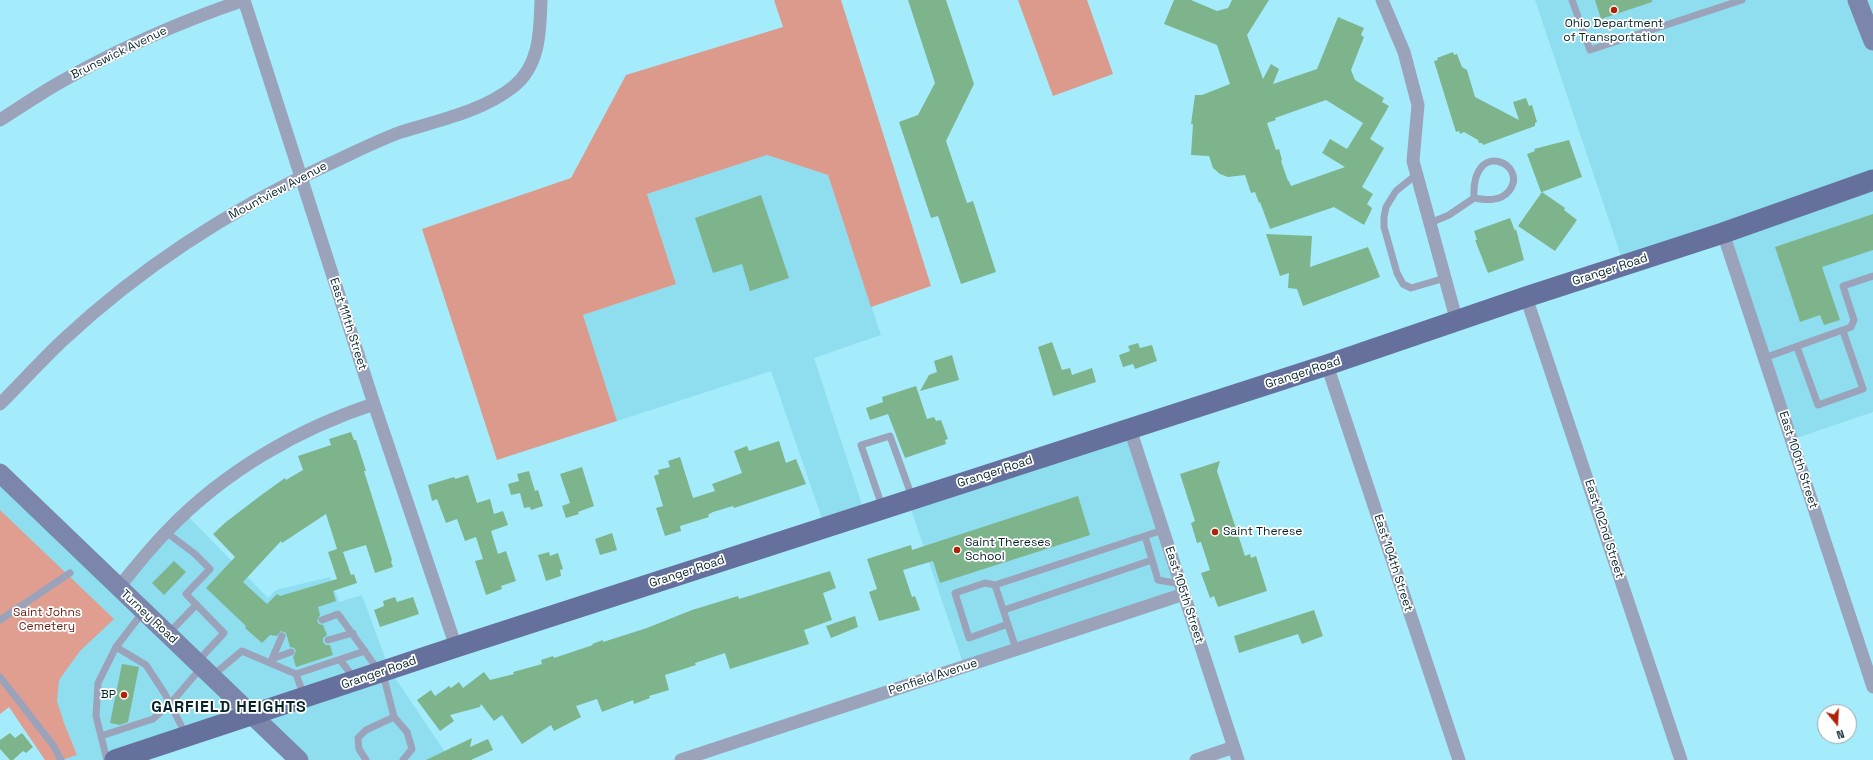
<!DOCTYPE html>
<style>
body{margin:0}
#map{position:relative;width:1873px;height:760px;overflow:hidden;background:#a4ecfb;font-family:"Space Grotesk",sans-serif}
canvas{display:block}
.north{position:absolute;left:1817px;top:704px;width:40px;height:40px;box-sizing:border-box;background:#fff;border:1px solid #9ba7aa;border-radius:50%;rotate:162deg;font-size:11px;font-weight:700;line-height:16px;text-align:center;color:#05242a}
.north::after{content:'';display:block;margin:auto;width:14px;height:18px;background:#af2207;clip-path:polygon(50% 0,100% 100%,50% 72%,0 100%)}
</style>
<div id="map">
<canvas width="1873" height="760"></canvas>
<div class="north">N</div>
</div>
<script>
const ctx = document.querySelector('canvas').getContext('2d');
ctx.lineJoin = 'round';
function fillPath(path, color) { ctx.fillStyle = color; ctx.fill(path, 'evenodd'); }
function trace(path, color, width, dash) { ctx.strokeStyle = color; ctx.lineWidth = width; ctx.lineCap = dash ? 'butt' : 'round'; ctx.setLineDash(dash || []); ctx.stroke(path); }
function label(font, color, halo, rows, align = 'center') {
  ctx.font = font + ' "Space Grotesk",sans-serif'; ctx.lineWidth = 3.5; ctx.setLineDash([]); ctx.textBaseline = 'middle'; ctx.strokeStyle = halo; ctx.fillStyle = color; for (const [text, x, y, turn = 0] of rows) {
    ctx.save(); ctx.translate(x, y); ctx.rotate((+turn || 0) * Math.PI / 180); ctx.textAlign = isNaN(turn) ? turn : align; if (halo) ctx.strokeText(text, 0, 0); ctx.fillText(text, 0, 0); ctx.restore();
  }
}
const built = new Path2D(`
 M1535,0H1873V412L1791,440L1723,233L1624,265Z
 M767,155L828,175L881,335L814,358L865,514L825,527L771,371L617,421L583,315L676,284L647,194Z
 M1130,429L1184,594L964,666L908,500Z
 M0,473L118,588L185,513L268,598L276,590L330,577L339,602L362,595L389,669L445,752L453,746L465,760H299L253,716L115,760H45L9,707L0,714Z`);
const green = new Path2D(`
 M0,510L114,619L80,651L59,680L57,701L64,723L77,755L62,760H45L9,707L0,714Z`);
const forest = new Path2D(`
 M774,0H841L931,286L871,307L828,175L767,155L647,194L676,284L583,315L617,421L497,460L422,229L571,178L626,75L783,27Z
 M1018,0H1087L1113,74L1053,96Z`);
const building = new Path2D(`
 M908,0H946L974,84L946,141L967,203L973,201L996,272L961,284L938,216L931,218L899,122L918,115L935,83Z
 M1174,0H1191L1217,11L1228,8L1232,0H1269L1247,35L1263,79L1271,64L1279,69L1273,84L1317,69L1338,17L1364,28L1361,35L1364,37L1351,70L1355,80L1384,98L1382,102L1389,106L1370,139L1384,148L1362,187L1373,194L1367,204L1372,208L1371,211L1364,225L1334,207L1270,229L1260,202L1259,203L1255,192L1251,193L1245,175L1228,177L1220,174L1213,168L1209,156L1191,155L1193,124H1191L1195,95H1202L1230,84L1217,45L1164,24ZM1326,100L1363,123L1347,149L1330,139L1322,153L1345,167L1291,186L1289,181H1288L1281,161L1282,160L1279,149L1276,150L1267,123L1276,120L1275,118Z
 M1595,0H1652V2L1601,19Z
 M1453,52L1454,55L1457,54L1462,67L1467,70L1475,97L1519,120L1513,102L1526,98L1529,106L1532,105L1537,122L1535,123V126L1483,145L1482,143H1479L1478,140L1464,132L1460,134L1459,131L1456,132L1434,61L1438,60L1437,58Z
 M1569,140L1582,177L1542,192L1565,208L1564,210L1577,220L1555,251L1518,226L1542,192H1541L1527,154L1535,151L1534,149Z
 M761,195L789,278L750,291L742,264L713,273L695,218Z
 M1873,214V250L1822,267L1840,320L1824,325L1820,315L1800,322L1775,247Z
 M1510,218L1515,231L1516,229L1524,260L1488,273L1475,240H1477L1474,231Z
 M1266,234L1312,236L1310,267L1368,247L1380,277L1303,306L1297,289L1288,288L1289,273L1280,276Z
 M1052,342L1062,370L1070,368L1072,375L1092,368L1096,382L1053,396L1038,347Z
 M1138,343L1140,348L1152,345L1157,361L1135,369L1133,364L1123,367L1119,355L1130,351L1128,346Z
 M952,355L959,380L920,391L929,375L937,372L934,361Z
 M916,386L927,419L934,417L936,421L941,420L948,439L945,440L946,444L905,458L888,414L870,420L866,408L883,402L882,397Z
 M351,432L354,440H356L366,471H364L392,560L391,562L393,567L375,573L366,545L343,552L351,575L354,574L357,583L333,591L336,601L318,607L320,615L317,621L319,624L323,625L327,635L323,638V642L326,645H330L333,655L296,667L293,657L296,651L294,648L290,647L286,633L281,631L277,636L270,635L262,643L245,628L246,626L206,588L235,557L213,534L226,522L260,496L285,478L286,480L303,470L298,456L331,445L329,439ZM326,514L337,549L328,552L337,579L280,596L277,594L267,604L243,582L281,541L282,543Z
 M779,441L786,463L796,459L806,484L734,508L733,506L713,512L708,515L709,517L680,526L681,531L665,536L656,508L663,506L654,476L659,474L658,470L670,467L668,461L680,457L693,498L715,491L712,484L742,473L734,451L747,446L749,451Z
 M1220,461L1217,471L1245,556L1250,554L1251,558L1256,556L1267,591L1218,607L1214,596L1210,598L1201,573L1210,570L1201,542L1197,543L1191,523L1195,521L1180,474Z
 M582,467L594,506L578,512L579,514L566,518L562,506L570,503L560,474Z
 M529,471L535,491L538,490L543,506L531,510L530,507L524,508L520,493L511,495L508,484L519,481L517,474Z
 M468,475L477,503L490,499L494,514L503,511L508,525L491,531L498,554L506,551L516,581L501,586L502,589L486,595L475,561L483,559L476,537L465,541L457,519L446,523L437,499L432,501L428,485L454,477L455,479Z
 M1078,496L1090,535L940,583L933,561L903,570L912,597L915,596L920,610L879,621L869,592L877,589L867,559L911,545L912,550Z
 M612,533L617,550L600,555L595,539Z
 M549,552L550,556L558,553L563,569L560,570L561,576L546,581L538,555Z
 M174,561L186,572L164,595L152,583Z
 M830,571L836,588L823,593L832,620L804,630L809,644L730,669L725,653L695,663L696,665L665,675L669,690L649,696L650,698L634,704L633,700L602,712L597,699L576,706L581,717L554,731L551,725L522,744L502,715L494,721L481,704L480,707L450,715L454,721L440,731L417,700L431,690L435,696L449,686L451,688L459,682L463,688L484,672L490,680L514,674L513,672L542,664L541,660L553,656L554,658L593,645L592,644L603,640V642L647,628L692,610L738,596L739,599Z
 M395,597L397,602L413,597L419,614L380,627L374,610L384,606L383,601Z
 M1314,610L1323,636L1302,644L1298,634L1239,653L1234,636Z
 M855,616L858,627L831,638L826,626Z
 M122,664L139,667L128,722L120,725L110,723Z
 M10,733L15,738L22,733L33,747L26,753L23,751L13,760H10L0,749V740Z
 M472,738L470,747L488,739L493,750L471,760H426Z`);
const lane = new Path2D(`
 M1572,0L1590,50L1742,0
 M1417,174L1396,191L1386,207L1384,217V227L1397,273L1403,284L1411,288L1445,278
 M1430,223L1449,215L1474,198C1486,200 1500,202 1509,191C1530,164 1471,137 1474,198
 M1797,347L1818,405L1863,389L1843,331
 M1764,358L1851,327L1854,320L1843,286L1873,276
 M882,506L861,445L890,436L912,497
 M166,532L195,554L210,569L186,594L224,633L197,662
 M1145,536L1158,580L1181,584
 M995,585L985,583L955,593L969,638L1008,624
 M1004,610L1152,560
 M0,620L70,573
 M322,620L338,614L379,671
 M169,633L196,605
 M282,636L272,659L291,652
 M328,640L353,633
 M116,647L146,665L165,694L186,735
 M1016,649L995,585L1163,530
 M340,660L355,679
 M296,674L365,651
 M383,674L394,717L407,732L412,749L403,760
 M212,676L242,651L296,674L304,696
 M0,677L53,745L61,760
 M101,736L153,719L170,704L201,668
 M107,760L96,716L98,683L116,647L143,612
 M366,760L359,749L358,738L366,730L394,717`);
const street = new Path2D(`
 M244,0L374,404L456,647
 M1382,0L1404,52L1418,105L1413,161L1457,322
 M0,120C19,108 38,95 57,84C116,50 179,22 244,0
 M1723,233L1873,687
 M1526,297L1681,760
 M1327,365L1459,760
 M0,404C21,383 41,361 62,341C139,269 231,209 327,165C351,154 376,141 401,132C439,120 481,112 513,87C540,66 540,31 541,0
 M1130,429L1238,760
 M118,588C134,569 150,548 168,530C224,472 297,429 374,404
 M681,760L1184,594
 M1196,760L1234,747`);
const secondary = new Path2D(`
 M1857,0L1873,41
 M0,473L299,760`);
const primary = new Path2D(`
 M115,760L456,647L1327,365L1526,297L1723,233L1873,180`);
const markers = [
 [1614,10,4,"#af2207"],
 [1215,532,4,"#af2207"],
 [957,550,4,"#af2207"],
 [124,695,4,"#af2207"]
];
const poiNames = [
 ["Ohio Department",1614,24,"center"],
 ["of Transportation",1614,38,"center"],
 ["Saint Therese",1223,532],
 ["Saint Thereses",965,543],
 ["School",965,557],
 ["BP",116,695,"right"]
];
const streetNames = [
 ["Brunswick Avenue",119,53,-26],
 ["Mountview Avenue",278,191,-28],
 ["Granger Road",1610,270,-18],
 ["East 111th Street",348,324,72],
 ["Granger Road",1303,373,-18],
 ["East 100th Street",1798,460,72],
 ["Granger Road",995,472,-18],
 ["East 102nd Street",1604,529,72],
 ["East 104th Street",1393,563,72],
 ["Granger Road",687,572,-18],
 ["East 105th Street",1184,595,72],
 ["Turney Road",149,617,43],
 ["Granger Road",379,673,-19],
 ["Penfield Avenue",933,677,-18]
];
const parkNames = [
 ["Saint Johns",47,613],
 ["Cemetery",47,627]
];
const districtNames = [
 ["GARFIELD HEIGHTS",229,708]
];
fillPath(built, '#8edeef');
fillPath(green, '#e09e90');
fillPath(forest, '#db9a8c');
fillPath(building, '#7eb48c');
trace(lane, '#9ba3bb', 7);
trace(street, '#9ba3bb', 13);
trace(secondary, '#7b86aa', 19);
trace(primary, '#65719c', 21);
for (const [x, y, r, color] of markers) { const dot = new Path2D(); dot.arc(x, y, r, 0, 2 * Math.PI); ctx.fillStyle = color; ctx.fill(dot); trace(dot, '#fff', 1.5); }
label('12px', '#05242a', '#fff', poiNames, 'left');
label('12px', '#05242a', '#fff', streetNames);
label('12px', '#6b1e11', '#fff', parkNames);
ctx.letterSpacing = '1px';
label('bold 16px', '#05242a', '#fff', districtNames);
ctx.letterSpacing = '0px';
</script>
